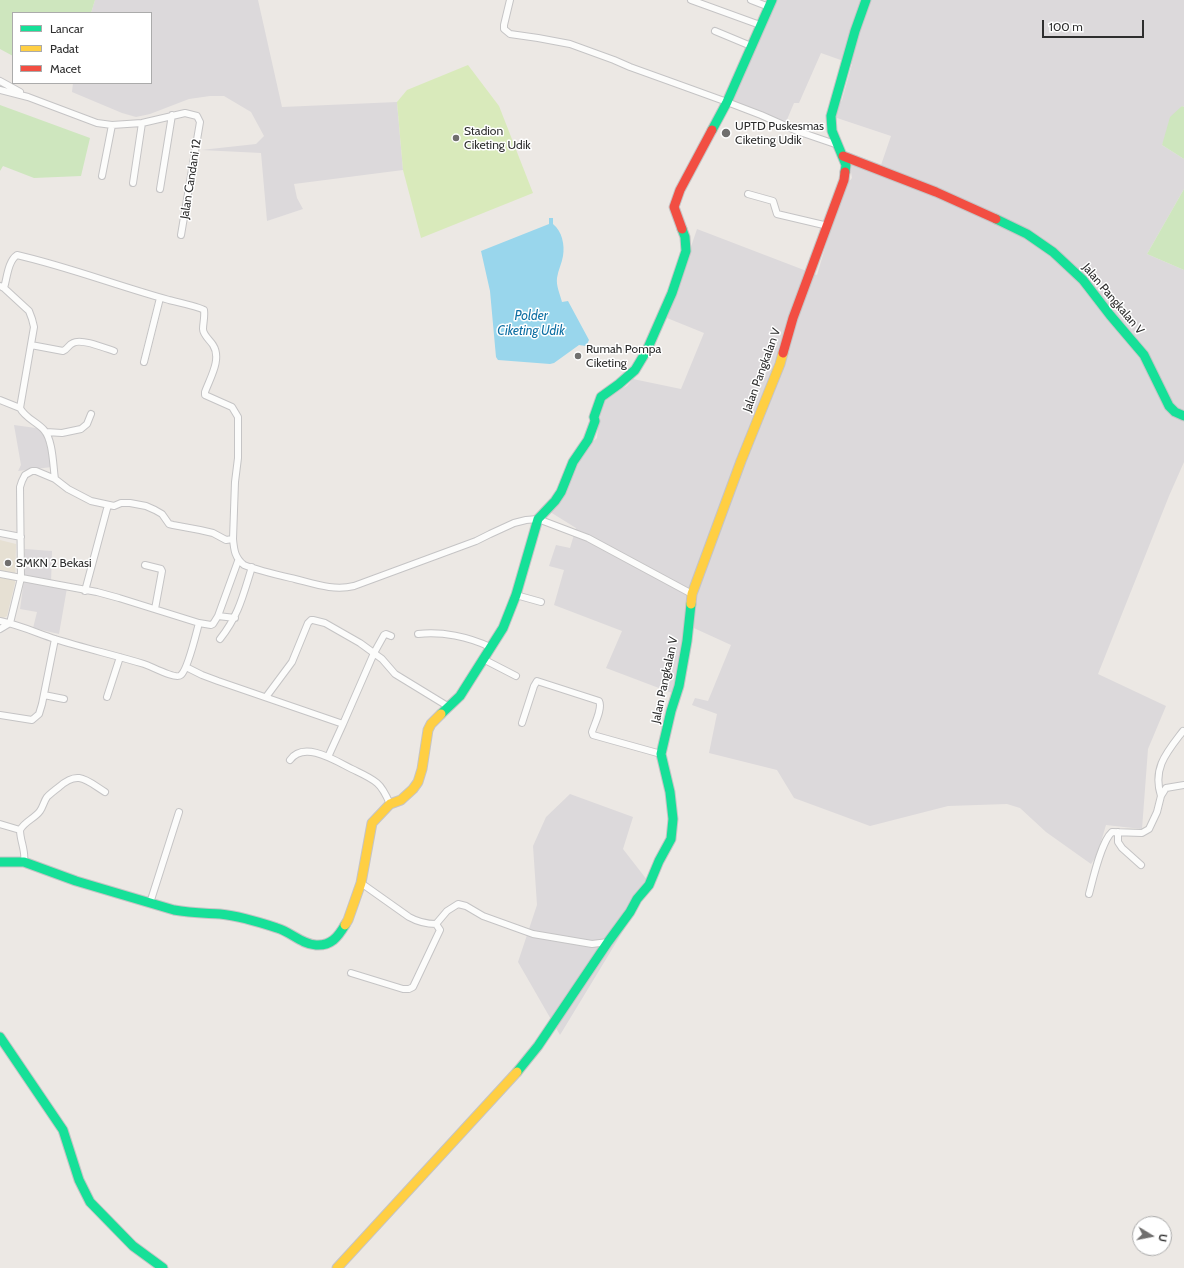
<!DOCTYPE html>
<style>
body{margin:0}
#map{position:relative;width:1184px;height:1268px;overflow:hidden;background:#ece8e4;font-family:Cabin,sans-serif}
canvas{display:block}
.legend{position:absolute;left:12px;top:12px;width:140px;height:72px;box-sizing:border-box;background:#fff;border:1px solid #ababab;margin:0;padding:5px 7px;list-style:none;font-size:12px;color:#2e2e2e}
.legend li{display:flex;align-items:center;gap:8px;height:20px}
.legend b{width:20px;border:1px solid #ababab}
.north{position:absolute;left:1132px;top:1216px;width:40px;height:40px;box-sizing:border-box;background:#fff;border:1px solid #ababab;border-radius:50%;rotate:100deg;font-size:11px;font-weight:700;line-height:16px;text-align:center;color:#2e2e2e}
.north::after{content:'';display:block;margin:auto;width:14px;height:18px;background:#706f6e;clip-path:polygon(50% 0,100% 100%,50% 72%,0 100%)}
.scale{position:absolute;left:1042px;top:20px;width:102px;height:18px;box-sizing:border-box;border:2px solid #2e2e2e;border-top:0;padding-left:5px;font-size:12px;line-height:14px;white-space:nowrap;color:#2e2e2e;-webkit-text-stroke:3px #fff;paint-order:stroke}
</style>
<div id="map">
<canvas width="1184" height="1268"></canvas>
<ul class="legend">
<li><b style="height:5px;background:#16e098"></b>Lancar</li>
<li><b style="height:5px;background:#ffcf43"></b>Padat</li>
<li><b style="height:5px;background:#f24e42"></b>Macet</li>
</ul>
<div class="north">U</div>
<div class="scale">100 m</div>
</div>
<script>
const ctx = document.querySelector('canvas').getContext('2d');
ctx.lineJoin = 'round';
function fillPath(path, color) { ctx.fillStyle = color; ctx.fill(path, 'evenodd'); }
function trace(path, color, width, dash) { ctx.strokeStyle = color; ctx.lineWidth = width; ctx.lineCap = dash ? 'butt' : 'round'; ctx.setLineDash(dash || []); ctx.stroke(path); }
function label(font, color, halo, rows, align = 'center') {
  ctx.font = font + ' Cabin,sans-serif'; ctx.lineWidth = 3; ctx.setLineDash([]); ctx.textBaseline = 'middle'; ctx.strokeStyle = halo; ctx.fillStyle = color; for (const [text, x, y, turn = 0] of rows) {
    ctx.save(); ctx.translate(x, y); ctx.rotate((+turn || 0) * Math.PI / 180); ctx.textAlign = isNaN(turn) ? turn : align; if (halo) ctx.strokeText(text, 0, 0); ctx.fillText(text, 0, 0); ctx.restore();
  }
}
const industrial = new Path2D(`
 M95,0H258L282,107L397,102L403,170L294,184L297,198L303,209L267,221L261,153L201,150L256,144L264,136L251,112L224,96H210L189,99L150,114L136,117L122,113L72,92L73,83H151V13H91Z
 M775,0H1184V107L1182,106L1162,145L1184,159V189L1147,254L1184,270V462L1169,496L1098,674L1166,706L1148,749L1142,829L1106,825L1097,855L1091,864L1046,832L1020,808L1007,804L948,806L870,826L794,798L777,770L709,753L717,714L692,705L695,698L708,701L731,645L685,624L686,636L672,693L606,668L622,631L554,605L564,570L549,566L556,545L570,548L576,528L547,510L576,457L597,438L599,415L606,397L627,386L633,379L681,389L704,333L667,318L697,229L817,275L842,190L852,178L848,152L881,165L891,136L831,116L842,100L852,64L821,53L799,103H794L786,122L733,101Z
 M14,425L43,429L52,467L18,471L21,465Z
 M25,549L52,551L51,583L67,588L59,634L33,628L37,612L20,609L24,580Z
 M570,794L633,817L623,849L651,885L560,1035L518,962L537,905L533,846L546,817Z`);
const education = new Path2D(`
 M0,540L16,544L15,583L7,616L0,620Z`);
const green = new Path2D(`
 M0,0H95L91,13H13V56L0,49Z
 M0,105L90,138L81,176L34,178L3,166L0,171Z
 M1182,106L1184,107V159L1162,145L1170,117Z
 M1184,189V270L1147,254Z`);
const pitch = new Path2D(`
 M468,65L499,106L533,193L421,238L403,170L397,102L407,90Z`);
const water = new Path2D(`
 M549,218H553V224C562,231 565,245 563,256C562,263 558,270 557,278C556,286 560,294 562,302L568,301L589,340L586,346L579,345L554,363L550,364L498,360L496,357L490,291L481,251L549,224Z`);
const street = new Path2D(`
 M510,0L504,25V29L510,34L538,38L570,44L614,60L630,67L680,85L727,102L761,115L797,131L838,145
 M691,0L760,25
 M751,0L769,7
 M715,31L751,46
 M0,81L20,92
 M0,90L28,97L97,123L112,125L142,123L185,113L197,116L200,122L181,235
 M102,176L112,125
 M133,183L142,123
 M160,189L172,115
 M748,194L773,201L777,214L828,226
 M0,286L4,288L29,311L32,319L34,327L20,408C25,418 37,422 44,430C53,440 53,466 55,479
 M4,288C7,278 8,261 17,255C69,267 118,286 169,300C177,302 200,307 204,310C205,317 203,323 203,329C203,335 210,340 213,345C222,359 210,378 205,392V395L232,407L238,417V458L235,482L233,539
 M31,345L63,351C68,349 68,345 73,343C81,338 105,348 114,351
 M144,362L160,298
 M0,400L20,408
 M46,432L62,433L81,429L87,424L91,414
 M0,533L21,537
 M145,565L161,569L162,571L155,609
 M0,574L97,592L119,598L199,623
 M85,591L108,505
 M516,595L541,602
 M218,616L235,618
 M0,621C19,625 37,633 55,639C84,648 114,655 144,664C151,666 176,680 181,675C188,669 196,634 199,623L211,625L213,624L218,616L238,561
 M0,629L10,623L21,578L20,487L22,481L25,475L32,471H36L55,479L68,489L91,501L114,506L121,503H130L146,506L155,510L162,514L169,524L173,525L200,530L213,533L226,540L233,539C234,550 235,558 244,565C260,571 278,575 295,579C315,584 334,591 354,586L476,541L490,534L514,523L526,520L538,519L588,538L692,594
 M418,634C442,631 469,637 490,647
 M220,639C239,615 243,595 252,567
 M483,659L516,676
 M186,667L202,675L218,681L343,724L374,653L384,635L386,634L391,636
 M44,695L64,699
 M107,697L120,657
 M266,697L292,662L308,623L311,620H313L325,623L360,643L382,659L395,674L449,707
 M0,715L32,720L39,714L42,704L55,639
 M522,723L534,686L537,681L599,701C603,708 594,725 592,732L593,735L661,754
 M328,757L343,724
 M290,760C304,740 336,761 352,769C360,773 370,777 377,783C383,788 387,797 390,804
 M1161,796C1152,768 1167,752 1183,731
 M0,824L20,830C20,841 26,851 24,862
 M20,830C25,821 34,819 40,811C43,807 44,801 47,797C50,794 55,790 59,787C78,770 86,780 105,792
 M1118,832V842L1122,848L1141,865
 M361,883L409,917C418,922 426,924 436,924L447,911L458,904L466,906L483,916L533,934L592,944L608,942
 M1089,894C1093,879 1101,842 1112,832L1142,833L1149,829L1157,812L1161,796L1166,788L1184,785
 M150,903L179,812
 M351,973L403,989H409L413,987L440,930L436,924`);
const fast = new Path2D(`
 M712,130L727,102L772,0
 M845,172L846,165L832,131L831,116L855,31L866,0
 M996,219L1027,234L1053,252L1083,280L1110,315L1144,355L1169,406L1175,412L1184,416
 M441,714L460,696L503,628L516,595L538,519L555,501L561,492L573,462L588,440L595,421L594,417L601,397L619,384L635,370L647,350L672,293L686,251L685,237L682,229
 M0,862H24L76,881L174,910C190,913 204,913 220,914C239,916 259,922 277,928C291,932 301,944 316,945C331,946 338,937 345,925
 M0,1037L63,1130L79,1180L90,1202L133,1246L163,1268
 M517,1072L538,1046L608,942L630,912L637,899L649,885L659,861L671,839L673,819L670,792L661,754L671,711L679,686L687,641L691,604`);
const slow = new Path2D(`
 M691,604L692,594L741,461L780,364L783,353
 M345,925L348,920L361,883L372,823L390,804L401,800L413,789L418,782L422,769L428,730L431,724L441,714
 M337,1268L517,1072`);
const jam = new Path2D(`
 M843,156L936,192L996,219
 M682,229L674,207L680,190L712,130
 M783,353L793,318L844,180L845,172`);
const markers = [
 [726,133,5,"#706f6e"],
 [456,138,4,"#706f6e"],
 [578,356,4,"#706f6e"],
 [8,563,4,"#706f6e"]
];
const poiNames = [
 ["UPTD Puskesmas",735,126],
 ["Ciketing Udik",735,140],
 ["Stadion",464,131],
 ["Ciketing Udik",464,145],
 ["Rumah Pompa",586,349],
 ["Ciketing",586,363],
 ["SMKN 2 Bekasi",16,563]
];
const streetNames = [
 ["Jalan Candani 12",191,179,-81],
 ["Jalan Pangkalan V",1113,299,50],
 ["Jalan Pangkalan V",762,370,-70],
 ["Jalan Pangkalan V",665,680,-78]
];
const waterNames = [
 ["Polder",531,316],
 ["Ciketing Udik",531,331]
];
fillPath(industrial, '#dcd9db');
fillPath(education, '#e6e0d3');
fillPath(green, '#cee6be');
fillPath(pitch, '#d9eabb');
fillPath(water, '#99d6ec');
trace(street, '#c5c4c5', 8);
trace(fast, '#c5c4c5', 11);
trace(slow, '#c5c4c5', 11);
trace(jam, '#c5c4c5', 11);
trace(street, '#fcfcfb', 6);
trace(fast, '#16e098', 9);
trace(slow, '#ffcf43', 9);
trace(jam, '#f24e42', 9);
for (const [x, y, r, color] of markers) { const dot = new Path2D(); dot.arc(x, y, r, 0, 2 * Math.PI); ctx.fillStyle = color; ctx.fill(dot); trace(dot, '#fff', 1.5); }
label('12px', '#2e2e2e', '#fff', poiNames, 'left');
label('12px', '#2e2e2e', '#fff', streetNames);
label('italic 13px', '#0d6fa3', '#fff', waterNames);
</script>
